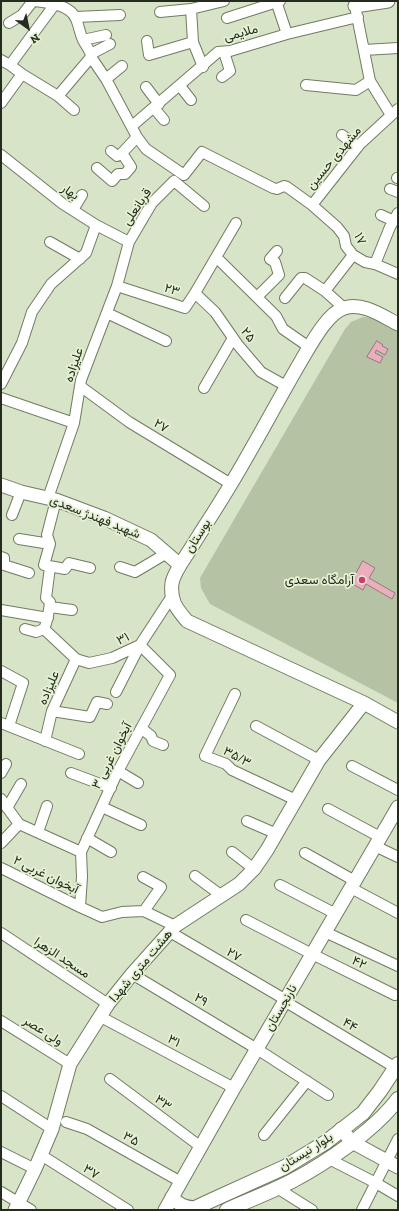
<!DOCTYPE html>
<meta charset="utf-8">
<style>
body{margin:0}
#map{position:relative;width:399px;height:1211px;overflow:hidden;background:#d8e4c7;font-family:"Zilla Slab",serif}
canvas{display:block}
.frame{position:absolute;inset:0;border:2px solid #262b20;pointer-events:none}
.north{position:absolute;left:8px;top:8px;width:40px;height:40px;-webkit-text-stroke:3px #e5f1d3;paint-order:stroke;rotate:147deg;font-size:11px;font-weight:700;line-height:16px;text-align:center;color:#262b20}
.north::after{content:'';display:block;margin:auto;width:14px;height:18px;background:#262b20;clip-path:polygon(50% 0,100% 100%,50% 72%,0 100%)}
</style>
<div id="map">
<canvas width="399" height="1211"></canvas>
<div class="frame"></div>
<div class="north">N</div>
</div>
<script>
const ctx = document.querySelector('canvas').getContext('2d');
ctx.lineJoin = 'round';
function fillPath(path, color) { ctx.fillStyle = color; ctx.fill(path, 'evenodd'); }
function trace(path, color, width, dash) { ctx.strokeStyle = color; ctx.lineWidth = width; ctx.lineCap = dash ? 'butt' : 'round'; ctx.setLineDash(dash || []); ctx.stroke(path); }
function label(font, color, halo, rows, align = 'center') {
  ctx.font = font + ' "Zilla Slab",Vazirmatn,serif'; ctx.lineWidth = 3.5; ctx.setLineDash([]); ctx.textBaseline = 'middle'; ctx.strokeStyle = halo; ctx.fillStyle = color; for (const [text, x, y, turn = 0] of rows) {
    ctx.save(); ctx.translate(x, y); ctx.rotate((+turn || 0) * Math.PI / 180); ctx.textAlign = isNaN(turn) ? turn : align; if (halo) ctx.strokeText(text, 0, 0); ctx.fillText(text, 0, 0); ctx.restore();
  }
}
const green = new Path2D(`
 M363,317L375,318L398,331V703L210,604L201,588L200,578L345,329L351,322Z`);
const building = new Path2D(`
 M377,341L383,345L382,346L388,349L385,355L376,350V351L375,353L383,357L380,363L367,357Z
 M363,561L375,568L369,578L395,593L392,599L366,584L363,590L351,583Z`);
const minor = new Path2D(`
 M34,1C48,3 70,4 76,19C79,26 80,34 83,40C86,46 91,51 91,57L106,79L137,137L146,149L184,175L202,152L273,188L277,189L284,186L287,187L312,205L337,227L344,236L346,246L353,255L365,262L375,264L398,274
 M276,1L287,34
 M191,9L193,42L203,67
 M356,11L370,81L391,115
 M160,12L191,9L224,1
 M76,17L120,15
 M227,18L280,1
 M9,23L22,15L33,1
 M83,40L106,35
 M147,41L149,55L193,42
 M364,50L398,48
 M91,54L110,44
 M1,60L10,65L55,4
 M10,65L22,74L58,96L74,110
 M222,77L230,71L224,52
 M106,79L122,66
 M306,85L356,90L370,81
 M180,86L191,100
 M146,87L159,104
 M58,96L91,57
 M1,103L22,74
 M154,108L164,120
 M132,126L218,52L230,51L287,34L358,17
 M342,135L358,147
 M111,151L117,156L122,153
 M1,155L63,204L96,225L129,242
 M97,168L112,181L118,174H125L131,167L122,153L137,137
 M397,178H398
 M390,189L398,192
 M312,205L360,144L398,109
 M73,210L82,195
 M381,215L394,221
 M50,242L80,259
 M216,257L276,316L283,329L309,347
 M375,264L390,227L398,213
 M117,286L185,308L195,293L236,223
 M325,291L353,255
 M195,293L215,312L238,345L261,372L286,386
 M257,297L279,275L275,262L270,259L277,251
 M285,298L301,278H305L325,291L344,308
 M107,313L166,341
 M1,384L22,343L32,312L51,284L86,253L96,225
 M80,386L129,422L231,484
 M204,388L233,338
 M1,398L74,423
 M48,498L74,423L81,380L117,286L129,242L152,203L174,181L204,206
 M56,500L47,535L50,544L44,565L65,569L69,563L90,568
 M12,515L21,492
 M19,539L50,544
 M1,557L4,558V565L29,573
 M50,567L46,598L50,602C49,612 48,620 44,629L76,659L89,663L112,658L140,645L170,675L118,771L81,852
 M120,567L135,572L167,553
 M50,607L72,610
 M1,610L48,618
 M25,629L36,632L44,629
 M1,671L23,683L9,726
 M116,692L140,645L172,596
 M235,694L205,756L226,764L232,770L296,800
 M52,711L90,717L97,702L107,704
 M1,723L79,754
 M256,726L319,760
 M141,728L151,736L153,741L163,745
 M45,741L52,711L76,659
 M352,766L398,790
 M118,771L138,783
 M1,773L6,764
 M71,773L111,788
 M1,799L19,824L81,852L82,877L80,907L102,917L122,912L144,911L175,926
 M102,807L141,825
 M7,808L21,784
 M328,809L380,837
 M247,821L277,834
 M38,832L47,806
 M87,838L111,852
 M1,843L19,824
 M375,846L398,857
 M232,852L254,869
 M305,853L355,881
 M1,868L80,907
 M195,876L222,896
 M143,877L161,887L144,911
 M280,885L336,914
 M351,888L398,913
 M246,920L312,954L395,995
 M170,932L286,1000
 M325,932L398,966
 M1,933L108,1004
 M132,974L257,1049L328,1095
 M291,1005L396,1068
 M101,1017L234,1088
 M1,1021L70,1064
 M110,1079L201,1147
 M1,1096L52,1129
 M66,1122L87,1129L181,1182
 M264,1135L307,1081
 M1,1152L35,1169
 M41,1155L128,1210
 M329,1159L376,1183L398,1196
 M277,1188L312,1210
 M1,1192L31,1210
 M362,1210L398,1139`);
const tertiary = new Path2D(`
 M355,6L388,1
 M398,324C382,316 363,302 344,308C327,313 310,346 301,361C277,402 255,444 231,484C218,506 204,527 191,548C185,558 174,572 172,583C170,601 176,608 187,621L364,703L398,722
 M1,485L21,492L56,500L104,518L151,540L180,565
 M341,1129L352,1142L398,1167
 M172,1197C179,1205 184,1207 195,1208
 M15,1210L35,1169L52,1129L70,1064L108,1004L132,974L175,926L239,884L254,869L267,850L319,760L364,703
 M165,1210L234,1088L398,807`);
const secondary = new Path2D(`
 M191,1210L210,1201L285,1167L326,1142L363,1113L380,1091L398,1064
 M227,1210C249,1200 271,1192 292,1181C326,1163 375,1130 398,1099`);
const markers = [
 [362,580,4,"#c93d6f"]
];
const streetNames = [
 ["ملایمی",241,33,-15],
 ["مشهدی حسین",334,158,-50],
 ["بهار",70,192,35],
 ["قربانعلی",137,207,-56],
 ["۱۷",360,239,63],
 ["۲۳",172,290,18],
 ["۲۵",248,335,52],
 ["علیزاده",74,365,-72],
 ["۲۷",161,426,31],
 ["شهید فهندژ سعدی",95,517,22],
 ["بوستان",198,536,-58],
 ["۳۱",123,639,-25],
 ["علیزاده",49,688,-67],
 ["آبخوان غربی ۳",112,756,-63],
 ["۳۵/۳",237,757,28],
 ["آبخوان غربی ۲",46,875,26],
 ["۲۷",234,955,30],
 ["مسجد الزهرا",62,958,33],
 ["۴۲",359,963,26],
 ["هشت متری شهدا",141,966,-50],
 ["۲۹",201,1000,31],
 ["نارنجستان",281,1008,-60],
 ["۴۴",350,1025,31],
 ["ولی عصر",43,1031,32],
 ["۳۱",174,1041,28],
 ["۳۳",163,1103,36],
 ["۳۵",131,1139,29],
 ["بلوار نیستان",306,1152,-32],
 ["۳۷",91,1172,32]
];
const poiNames = [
 ["آرامگاه سعدی",354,580]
];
fillPath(green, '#b6c2a4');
fillPath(building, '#eaafbd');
trace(building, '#98787f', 1);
trace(minor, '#717b61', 12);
trace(tertiary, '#717b61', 15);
trace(secondary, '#717b61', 16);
trace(minor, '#fff', 10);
trace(tertiary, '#fff', 13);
trace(secondary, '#fff', 14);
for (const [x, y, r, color] of markers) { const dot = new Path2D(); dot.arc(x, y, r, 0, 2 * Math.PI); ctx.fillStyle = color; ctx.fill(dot); trace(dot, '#e5f1d3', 1.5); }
label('13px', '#262b20', '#e5f1d3', streetNames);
label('13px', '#262b20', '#e5f1d3', poiNames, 'right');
</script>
